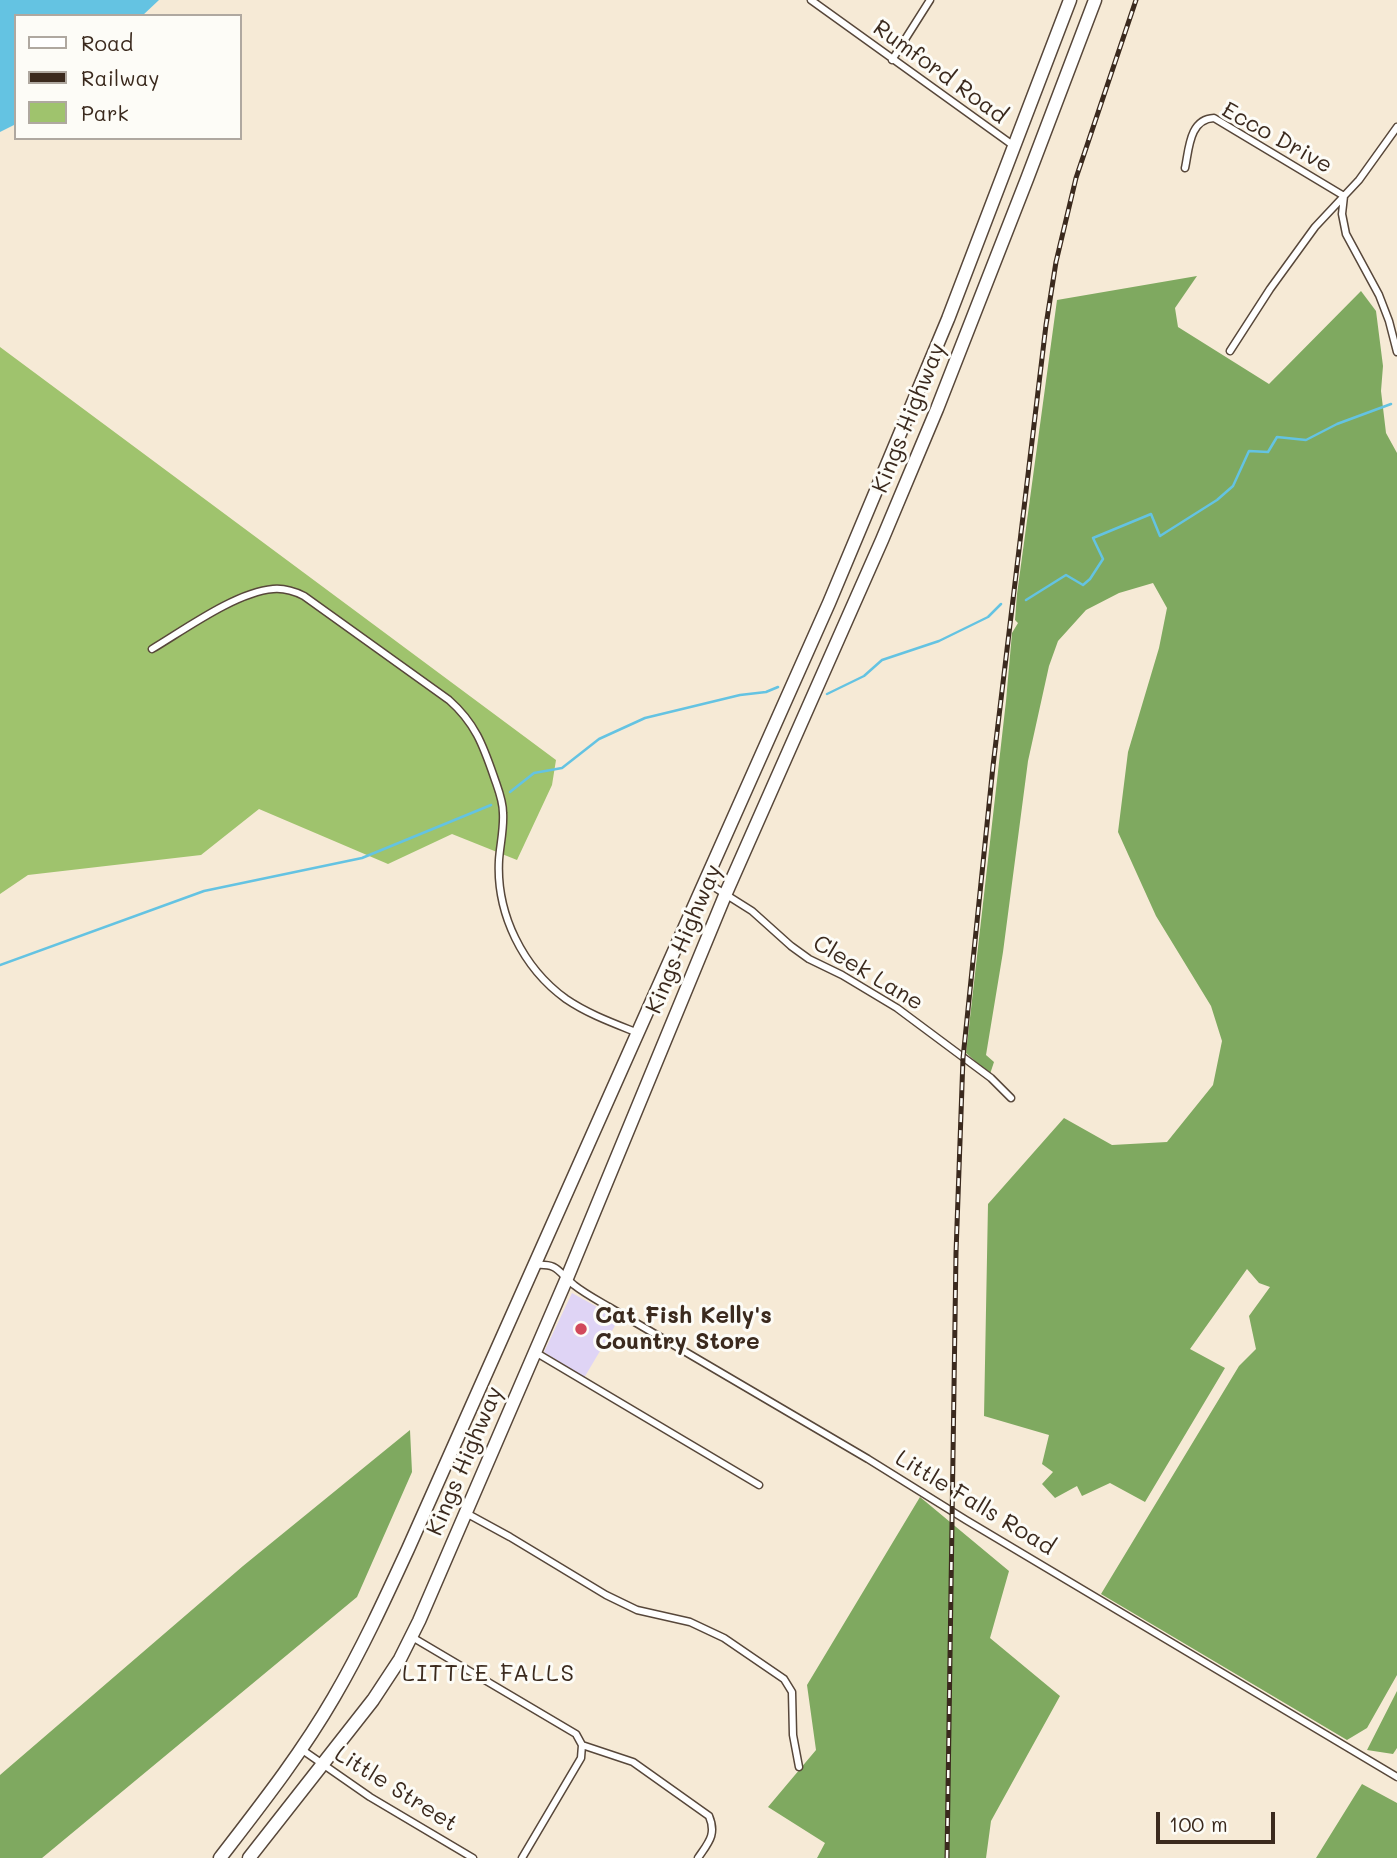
<!DOCTYPE html>
<style>
body{margin:0}
#map{position:relative;width:1397px;height:1858px;overflow:hidden;background:#f6ead6;font-family:Mali,sans-serif}
canvas{display:block}
.legend{position:absolute;left:14px;top:14px;width:228px;height:126px;box-sizing:border-box;background:#fdfcf7;border:2px solid #afa8a0;margin:0;padding:9px 12px;list-style:none;font-size:21px;color:#3b2a1e}
.legend li{display:flex;align-items:center;gap:14px;height:35px}
.legend b{width:35px;border:2px solid #afa8a0}
.scale{position:absolute;left:1156px;top:1812px;width:119px;height:32px;box-sizing:border-box;border:4px solid #3b2a1e;border-top:0;padding-left:9px;font-size:21px;line-height:24px;white-space:nowrap;color:#3b2a1e;-webkit-text-stroke:5px #fdfcf7;paint-order:stroke}
</style>
<div id="map">
<canvas width="1397" height="1858"></canvas>
<ul class="legend">
<li><b style="height:9px;background:#fff"></b>Road</li>
<li><b style="height:9px;background:#3b2a1e"></b>Railway</li>
<li><b style="height:19px;background:#9fc36d"></b>Park</li>
</ul>
<div class="scale">100 m</div>
</div>
<script>
const ctx = document.querySelector('canvas').getContext('2d');
ctx.lineJoin = 'round';
function fillPath(path, color) { ctx.fillStyle = color; ctx.fill(path, 'evenodd'); }
function trace(path, color, width, dash) { ctx.strokeStyle = color; ctx.lineWidth = width; ctx.lineCap = dash ? 'butt' : 'round'; ctx.setLineDash(dash || []); ctx.stroke(path); }
function label(font, color, halo, rows, align = 'center') {
  ctx.font = font + ' Mali,sans-serif'; ctx.lineWidth = 6; ctx.setLineDash([]); ctx.textBaseline = 'middle'; ctx.strokeStyle = halo; ctx.fillStyle = color; for (const [text, x, y, turn = 0] of rows) {
    ctx.save(); ctx.translate(x, y); ctx.rotate((+turn || 0) * Math.PI / 180); ctx.textAlign = isNaN(turn) ? turn : align; if (halo) ctx.strokeText(text, 0, 0); ctx.fillText(text, 0, 0); ctx.restore();
  }
}
const built = new Path2D(`
 M572,1293L619,1319L584,1378L544,1352Z`);
const green = new Path2D(`
 M0,347L556,760L552,785L517,860L452,834L388,864L259,809L201,855L28,875L0,894Z`);
const forest = new Path2D(`
 M1197,276L1175,308L1178,327L1269,384L1361,291L1376,311L1383,366L1381,391L1386,433L1397,453V1675L1367,1728L1347,1740L1101,1594L1239,1366L1256,1349L1249,1316L1270,1287L1259,1283L1247,1269L1190,1349L1225,1368L1145,1502L1110,1483L1082,1496L1077,1486L1055,1498L1042,1484L1053,1472L1042,1464L1049,1435L984,1416L988,1204L1064,1118L1112,1145L1167,1142L1213,1085L1222,1041L1211,1006L1156,916L1118,832L1128,752L1159,648L1167,608L1153,583L1119,593L1086,610L1058,641L1049,666L1028,761L1003,952L986,1055L994,1062L990,1074L966,1053L1006,701L1012,633L1018,623L1015,620L1017,594L1057,300Z
 M410,1430L412,1472L357,1597L42,1858H0V1775L243,1566Z
 M920,1497L1009,1571L990,1638L1060,1696L991,1821L986,1858H817L825,1843L768,1807L816,1750L807,1685Z
 M1397,1691V1748L1393,1754L1367,1750Z
 M1362,1784L1397,1803V1858H1316Z`);
const water = new Path2D(`
 M0,0H159L142,16H16V124L0,132Z`);
const stream = new Path2D(`
 M1026,600L1066,575L1083,585L1090,579L1103,559L1093,538L1151,514L1160,536L1217,500L1233,486L1249,451L1268,452L1277,437L1306,440L1337,424L1391,404
 M827,694L864,676L882,660L939,641L988,617L1001,604
 M510,792L534,773L562,768L599,739L645,718L740,695L766,692L778,687
 M0,965L204,891L362,858L491,805`);
const street = new Path2D(`
 M811,0L1014,146
 M892,60L930,0
 M1185,168C1189,150 1189,119 1214,118L1344,196
 M1344,196L1342,214L1346,234L1379,295L1389,321L1397,352
 M1230,351L1270,289L1315,227L1359,180L1397,127
 M152,649C184,630 236,592 273,589C284,588 294,591 304,596L449,700C475,723 483,745 494,777C498,789 503,800 503,813C504,829 500,845 499,860C496,914 523,968 566,999C588,1014 613,1023 638,1033
 M706,882L752,911L791,946L809,959L842,975L897,1008L991,1078L1011,1098
 M535,1265C560,1263 558,1273 574,1285C584,1293 597,1300 609,1307L868,1459L966,1520L1397,1777
 M535,1352L759,1485
 M466,1513L510,1537L606,1595L637,1610L690,1622L724,1638L784,1679L792,1692L793,1735L799,1767
 M412,1637L576,1734L582,1745L633,1762L709,1816C717,1835 708,1843 698,1858
 M301,1749L370,1797L473,1858
 M522,1858L581,1758L582,1745`);
const highway = new Path2D(`
 M220,1858C260,1806 301,1754 334,1697C362,1649 385,1599 408,1549L829,603L948,319L1070,0
 M249,1858L373,1700L400,1659L419,1621L567,1278L726,893L882,540L937,409L1027,179L1095,0`);
const rail = new Path2D(`
 M947,1858L956,1253L963,1058L993,766L1046,325L1056,262L1076,178L1136,0`);
const markers = [
 [581,1329,7,"#d1495b"]
];
const streetNames = [
 ["Rumford Road",940,72,36],
 ["Ecco Drive",1277,138,29],
 ["Kings Highway",909,418,-68],
 ["Kings Highway",684,939,-67],
 ["Cleek Lane",868,973,31],
 ["Kings Highway",465,1461,-67],
 ["Little Falls Road",975,1503,31],
 ["Little Street",396,1789,32]
];
const poiNames = [
 ["Cat Fish Kelly's",595,1316],
 ["Country Store",595,1342]
];
const neighbourhoodNames = [
 ["LITTLE FALLS",489,1674]
];
fillPath(built, '#dfd4f5');
fillPath(green, '#9fc36d');
fillPath(forest, '#7fa960');
fillPath(water, '#64c3e2');
trace(stream, '#64c3e2', 2.5);
trace(street, '#57473a', 9);
trace(highway, '#57473a', 15);
trace(street, '#fff', 6);
trace(highway, '#fff', 12);
trace(rail, '#3b2a1e', 5);
trace(rail, '#fdfcf7', 2.5, [8]);
for (const [x, y, r, color] of markers) { const dot = new Path2D(); dot.arc(x, y, r, 0, 2 * Math.PI); ctx.fillStyle = color; ctx.fill(dot); trace(dot, '#fdfcf7', 2.5); }
label('23px', '#3b2a1e', '#fdfcf7', streetNames);
label('bold 23px', '#3b2a1e', '#fdfcf7', poiNames, 'left');
ctx.letterSpacing = '2px';
label('24px', '#3b2a1e', '#fdfcf7', neighbourhoodNames);
ctx.letterSpacing = '0px';
</script>
